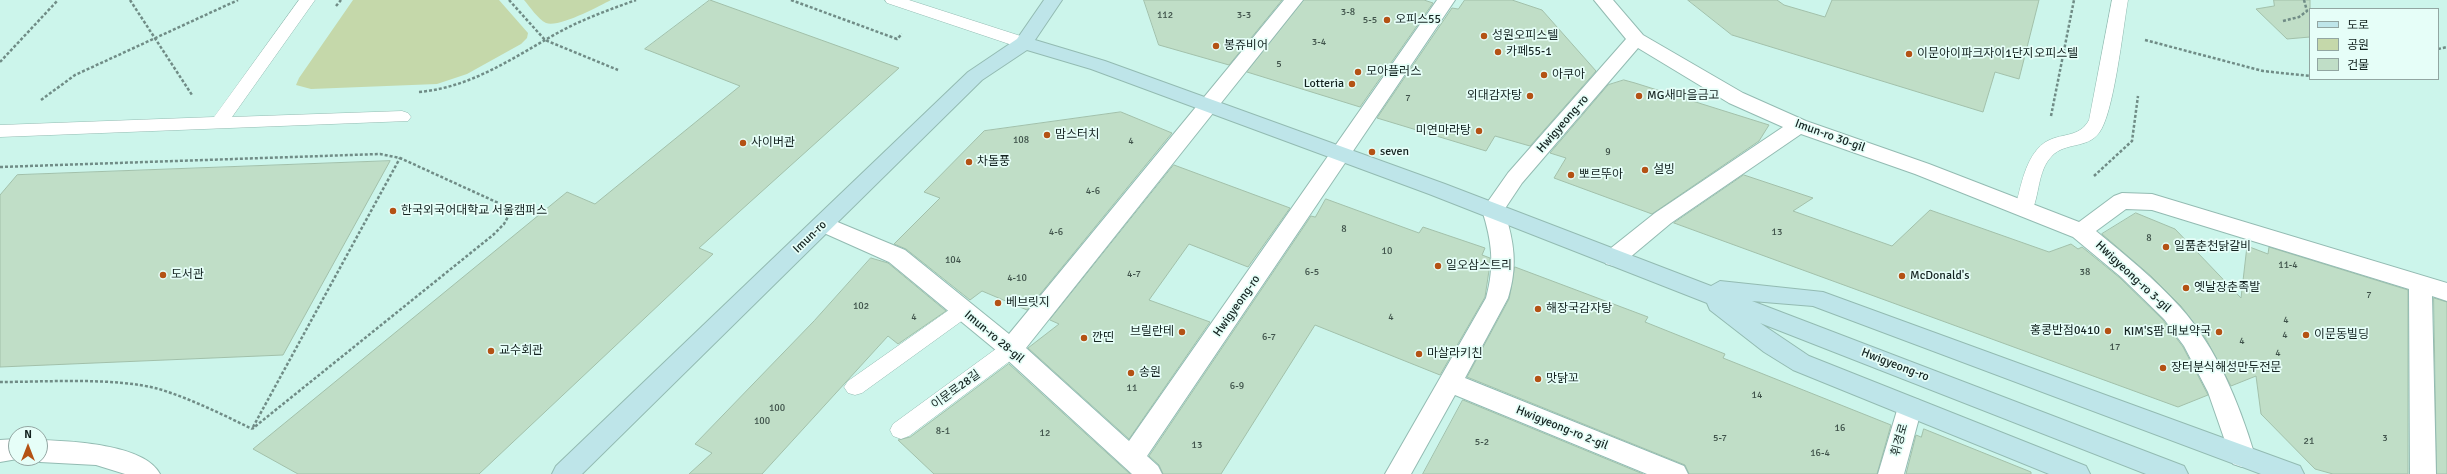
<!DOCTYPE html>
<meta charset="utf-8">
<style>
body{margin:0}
#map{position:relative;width:2447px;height:474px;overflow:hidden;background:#ccf5eb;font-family:Signika,"Noto Sans KR",sans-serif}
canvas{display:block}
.legend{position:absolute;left:2309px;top:8px;width:130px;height:72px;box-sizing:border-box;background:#e6fef8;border:1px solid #92a6a2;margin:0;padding:5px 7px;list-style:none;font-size:12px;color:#142320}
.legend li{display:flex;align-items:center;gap:8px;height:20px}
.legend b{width:20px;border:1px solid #92a6a2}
.north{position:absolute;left:8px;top:426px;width:40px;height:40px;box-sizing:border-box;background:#e6fef8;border:1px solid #92a6a2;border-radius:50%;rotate:0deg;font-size:11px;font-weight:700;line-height:16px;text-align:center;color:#142320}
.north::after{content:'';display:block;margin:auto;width:14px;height:18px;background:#b45214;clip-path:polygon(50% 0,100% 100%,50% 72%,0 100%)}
</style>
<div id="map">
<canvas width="2447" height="474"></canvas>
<ul class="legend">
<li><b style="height:5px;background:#bee5e9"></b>도로</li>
<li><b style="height:11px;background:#c5d8aa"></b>공원</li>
<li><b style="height:11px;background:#c0dec7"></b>건물</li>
</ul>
<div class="north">N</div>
</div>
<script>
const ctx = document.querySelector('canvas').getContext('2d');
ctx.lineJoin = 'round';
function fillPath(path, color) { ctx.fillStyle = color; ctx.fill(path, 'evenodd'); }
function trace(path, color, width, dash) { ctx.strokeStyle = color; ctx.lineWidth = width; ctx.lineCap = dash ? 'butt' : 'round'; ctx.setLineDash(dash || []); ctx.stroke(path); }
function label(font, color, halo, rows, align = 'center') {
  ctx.font = font + ' Signika,"Noto Sans KR",sans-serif'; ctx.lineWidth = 3.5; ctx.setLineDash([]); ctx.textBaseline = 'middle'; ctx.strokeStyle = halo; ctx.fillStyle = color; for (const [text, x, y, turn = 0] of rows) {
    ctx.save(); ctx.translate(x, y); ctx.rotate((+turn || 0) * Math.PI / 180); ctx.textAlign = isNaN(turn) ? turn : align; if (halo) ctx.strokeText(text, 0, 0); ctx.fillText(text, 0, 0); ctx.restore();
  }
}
const green = new Path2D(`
 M353,0H499L528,33L527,38L521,44L467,74L437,84L311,89L296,85L299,78Z
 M524,0H611C599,6 559,28 546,23C538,19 530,7 524,0Z`);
const building = new Path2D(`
 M710,0L899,68L699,248L713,254L479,474H298L253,449L567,192L595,204L740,86L645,49Z
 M1144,0H1282L1229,65L1159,45Z
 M1304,0H1424L1433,3L1360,107L1247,72Z
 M1465,0H1512L1542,10L1596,71L1530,146L1495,136L1486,151L1377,118L1452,8L1458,9Z
 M1688,0H1777L1784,5L1825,17L1832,0H2039L2019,79L1995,72L1983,112L1732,35Z
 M2274,0H2310V37L2287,39L2256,9L2274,6Z
 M1624,80L1635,83L1769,125L1759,141L1652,214L1554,178L1566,158L1550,153L1608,85Z
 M1121,112L1172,133L1027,310L982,291L970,300L906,249L894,244L940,198L924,192L984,131Z
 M390,161L283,355L0,367V195L17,175Z
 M1174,165L1290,208L1248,267L1189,244L1149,300L1210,322L1129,439L1028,348L1059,324L1050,320Z
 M1744,175L1813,198L1793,211L1892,246L1930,210L2049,252L2071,244L2078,249L2082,247L2120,278L2163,320L2183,347L2208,395L2178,407L1674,223Z
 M1326,199L1419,233L1423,227L1485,248L1482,255L1490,258V264L1485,297L1440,375L1315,325L1221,474H1163L1159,465L1149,456L1311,216L1315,217Z
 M2136,213L2175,229L2241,298L2247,246L2268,254L2269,247L2408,290V474H2333L2315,469L2261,414L2256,376L2231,386L2206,339L2181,306L2151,276L2102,234Z
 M871,258L888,263L946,311L898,344L888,336L762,474H689L712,453L695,444L814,321Z
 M1515,267L1648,317L1645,322L1725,354L1723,358L1891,425L1877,474H1689L1685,465L1467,377L1509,299Z
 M2434,298L2447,302V474H2437Z
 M1009,364L1130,474H934L898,440L910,437Z
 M1463,400L1643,474H1423Z
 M1924,429L2031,472V474H1906L1916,435L1921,437Z`);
const path = new Path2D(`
 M130,0L192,95
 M509,0L545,40L618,70
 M791,0L897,39L902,34
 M336,6L341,0
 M2283,21L2299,17L2307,11L2304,0
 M2145,40L2263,71L2310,76
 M2438,49L2447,47
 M0,62L58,0
 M419,92C474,87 515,56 563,30C586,18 611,9 636,0
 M41,100L75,75L238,0
 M2051,116L2074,0
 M0,167L380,154L400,158L505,206L510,213L504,224L493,235L252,429
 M2094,176L2132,141L2138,96
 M0,382C47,382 114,377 159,389C191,399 222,414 252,429
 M253,427L400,158`);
const lane = new Path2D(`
 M299,0H315L232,117L402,111L408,113L411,117L408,121L0,137V125L214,117Z
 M885,0H909L1030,39L1032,43L1030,47H1018L887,3Z
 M2112,0H2128C2123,28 2114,114 2099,133C2087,149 2065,142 2052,156C2037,171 2040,196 2031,213L2024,215L2017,213L2015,208C2021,187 2025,157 2044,143C2060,132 2079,139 2089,120Z
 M963,302L970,305L973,310L970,315L862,393L855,395L848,393L844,387L848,381L956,305Z
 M1011,341L1018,343L1021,349L1018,355L909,436L901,439L893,436L890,430L893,424L1004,343Z`);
const street = new Path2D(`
 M1284,0H1303L1026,348L1129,441L1437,0H1455L1147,456L1158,466L1162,474H1132L1003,356L889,262L815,229L812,224L815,219L823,216L905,250L1009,334Z
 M1594,0H1613L1643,35L1743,93L1806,121L1929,164L2079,222L2114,196L2122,193L2152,194L2447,283V301L2432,296L2436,474H2410L2409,289L2152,210L2126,209L2096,231C2125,255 2155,279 2180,307C2217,348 2239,403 2255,456L2251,464L2242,467L2233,464L2208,392L2184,346L2164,319L2121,277L2073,237L1915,174L1801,134L1671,223L1622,264L1614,266L1606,264L1603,258L1606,252L1655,213L1783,127L1729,103L1638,48L1522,183L1504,210C1514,241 1518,266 1508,298L1465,378L1684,466L1688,474H1647L1455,395L1411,474H1385L1486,298C1495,266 1492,241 1482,210L1508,173L1626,39Z
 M1910,397L1919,400L1922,407L1904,474H1878L1898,407L1901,400Z
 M16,439V458H23L0,462V440Z
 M40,440C70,441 145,444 160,474H125L96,465L40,462L31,458H40Z`);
const secondary = new Path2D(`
 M1044,0H1062L1035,40L1105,61L1445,184L1711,286L1720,281L1823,292L2300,466L2304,474H2261L1813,306L1752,301L2184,466L2188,474H2146L1760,323L1809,356L2086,466L2090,474H2049L1793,370L1764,352L1710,310L1707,303L1429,194L1091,69L1027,50L982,80L582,474H552L556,466L968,72L1017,39Z`);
const markers = [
 [1387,20,4,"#b45214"],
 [1484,36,4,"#b45214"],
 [1216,46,4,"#b45214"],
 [1498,52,4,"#b45214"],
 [1909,54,4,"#b45214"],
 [1358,72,4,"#b45214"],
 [1544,75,4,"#b45214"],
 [1352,84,4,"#b45214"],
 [1530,96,4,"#b45214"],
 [1639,96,4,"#b45214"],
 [1479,131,4,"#b45214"],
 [1047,135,4,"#b45214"],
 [743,143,4,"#b45214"],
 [1372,152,4,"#b45214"],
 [969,162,4,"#b45214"],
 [1645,170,4,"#b45214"],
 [1571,175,4,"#b45214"],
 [393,211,4,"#b45214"],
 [2166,247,4,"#b45214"],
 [1438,266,4,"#b45214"],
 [163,275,4,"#b45214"],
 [1902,276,4,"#b45214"],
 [2186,288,4,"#b45214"],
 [998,303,4,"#b45214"],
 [1538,309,4,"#b45214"],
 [2108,331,4,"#b45214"],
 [1182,332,4,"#b45214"],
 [2219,332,4,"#b45214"],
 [2306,335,4,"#b45214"],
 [1084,338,4,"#b45214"],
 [491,351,4,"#b45214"],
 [1419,354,4,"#b45214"],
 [2163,368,4,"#b45214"],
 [1131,373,4,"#b45214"],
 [1538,379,4,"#b45214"]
];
const numberNames = [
 ["3-8",1348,12],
 ["112",1165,15],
 ["3-3",1244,15],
 ["5-5",1370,20],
 ["3-4",1319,42],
 ["5",1279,64],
 ["7",1408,98],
 ["108",1021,140],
 ["4",1131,141],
 ["9",1608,152],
 ["4-6",1093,191],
 ["8",1344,229],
 ["4-6",1056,232],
 ["13",1777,232],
 ["8",2149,238],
 ["10",1387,251],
 ["104",953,260],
 ["11-4",2288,265],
 ["6-5",1312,272],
 ["38",2085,272],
 ["4-7",1134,274],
 ["4-10",1017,278],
 ["7",2369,295],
 ["102",861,306],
 ["4",914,317],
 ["4",1391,317],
 ["4",2286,320],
 ["4",2285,335],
 ["6-7",1269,337],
 ["4",2242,341],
 ["17",2115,347],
 ["4",2278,353],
 ["6-9",1237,386],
 ["11",1132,388],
 ["14",1757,395],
 ["100",777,408],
 ["100",762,421],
 ["16",1840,428],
 ["8-1",943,431],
 ["12",1045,433],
 ["5-7",1720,438],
 ["3",2385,438],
 ["21",2309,441],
 ["5-2",1482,442],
 ["13",1197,445],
 ["16-4",1820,453]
];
const poiNames = [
 ["오피스55",1395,20],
 ["성원오피스텔",1492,36],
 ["봉쥬비어",1224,46],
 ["카페55-1",1506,52],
 ["이문아이파크자이1단지오피스텔",1917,54],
 ["모아플러스",1366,72],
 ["아쿠아",1552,75],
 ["Lotteria",1344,84,"right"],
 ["외대감자탕",1522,96,"right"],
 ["MG새마을금고",1647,96],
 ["미연마라탕",1471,131,"right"],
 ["맘스터치",1055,135],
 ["사이버관",751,143],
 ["seven",1380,152],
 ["차돌풍",977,162],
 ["설빙",1653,170],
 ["뽀르뚜아",1579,175],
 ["한국외국어대학교 서울캠퍼스",401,211],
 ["일품춘천닭갈비",2174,247],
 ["일오삼스트리",1446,266],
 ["도서관",171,275],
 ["McDonald's",1910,276],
 ["옛날장춘족발",2194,288],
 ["베브릿지",1006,303],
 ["해장국감자탕",1546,309],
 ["홍콩반점0410",2100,331,"right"],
 ["브릴란테",1174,332,"right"],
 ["KIM'S팜 대보약국",2211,332,"right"],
 ["이문동빌딩",2314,335],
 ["깐띤",1092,338],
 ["교수회관",499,351],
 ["마살라키친",1427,354],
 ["장터분식해성만두전문",2171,368],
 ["송원",1139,373],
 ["맛닭꼬",1546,379]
];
const streetNames = [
 ["Hwigyeong-ro",1563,124,-49],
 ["Imun-ro 30-gil",1830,136,20],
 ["Imun-ro",810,237,-44],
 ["Hwigyeong-ro 3-gil",2133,277,43],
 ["Hwigyeong-ro",1237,306,-55],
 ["Imun-ro 28-gil",994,337,40],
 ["Hwigyeong-ro",1895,365,21],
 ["이문로28길",956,390,-36],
 ["Hwigyeong-ro 2-gil",1562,428,22],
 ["휘경로",1900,440,-74]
];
fillPath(green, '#c5d8aa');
fillPath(building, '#c0dec7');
trace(building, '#a2c0aa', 1);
trace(lane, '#93bbb2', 1);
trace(street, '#93bbb2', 2);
trace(secondary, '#93bbb2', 2);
trace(path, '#708c86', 2.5, [3, 2]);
fillPath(lane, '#fff');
fillPath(street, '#fff');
fillPath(secondary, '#bee5e9');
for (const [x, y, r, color] of markers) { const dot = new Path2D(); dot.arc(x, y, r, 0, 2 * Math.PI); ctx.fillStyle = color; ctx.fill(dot); trace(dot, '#e6fef8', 1.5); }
label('10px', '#3f524a', null, numberNames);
label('12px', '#142320', '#e6fef8', poiNames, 'left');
label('12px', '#142320', '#e6fef8', streetNames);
</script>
